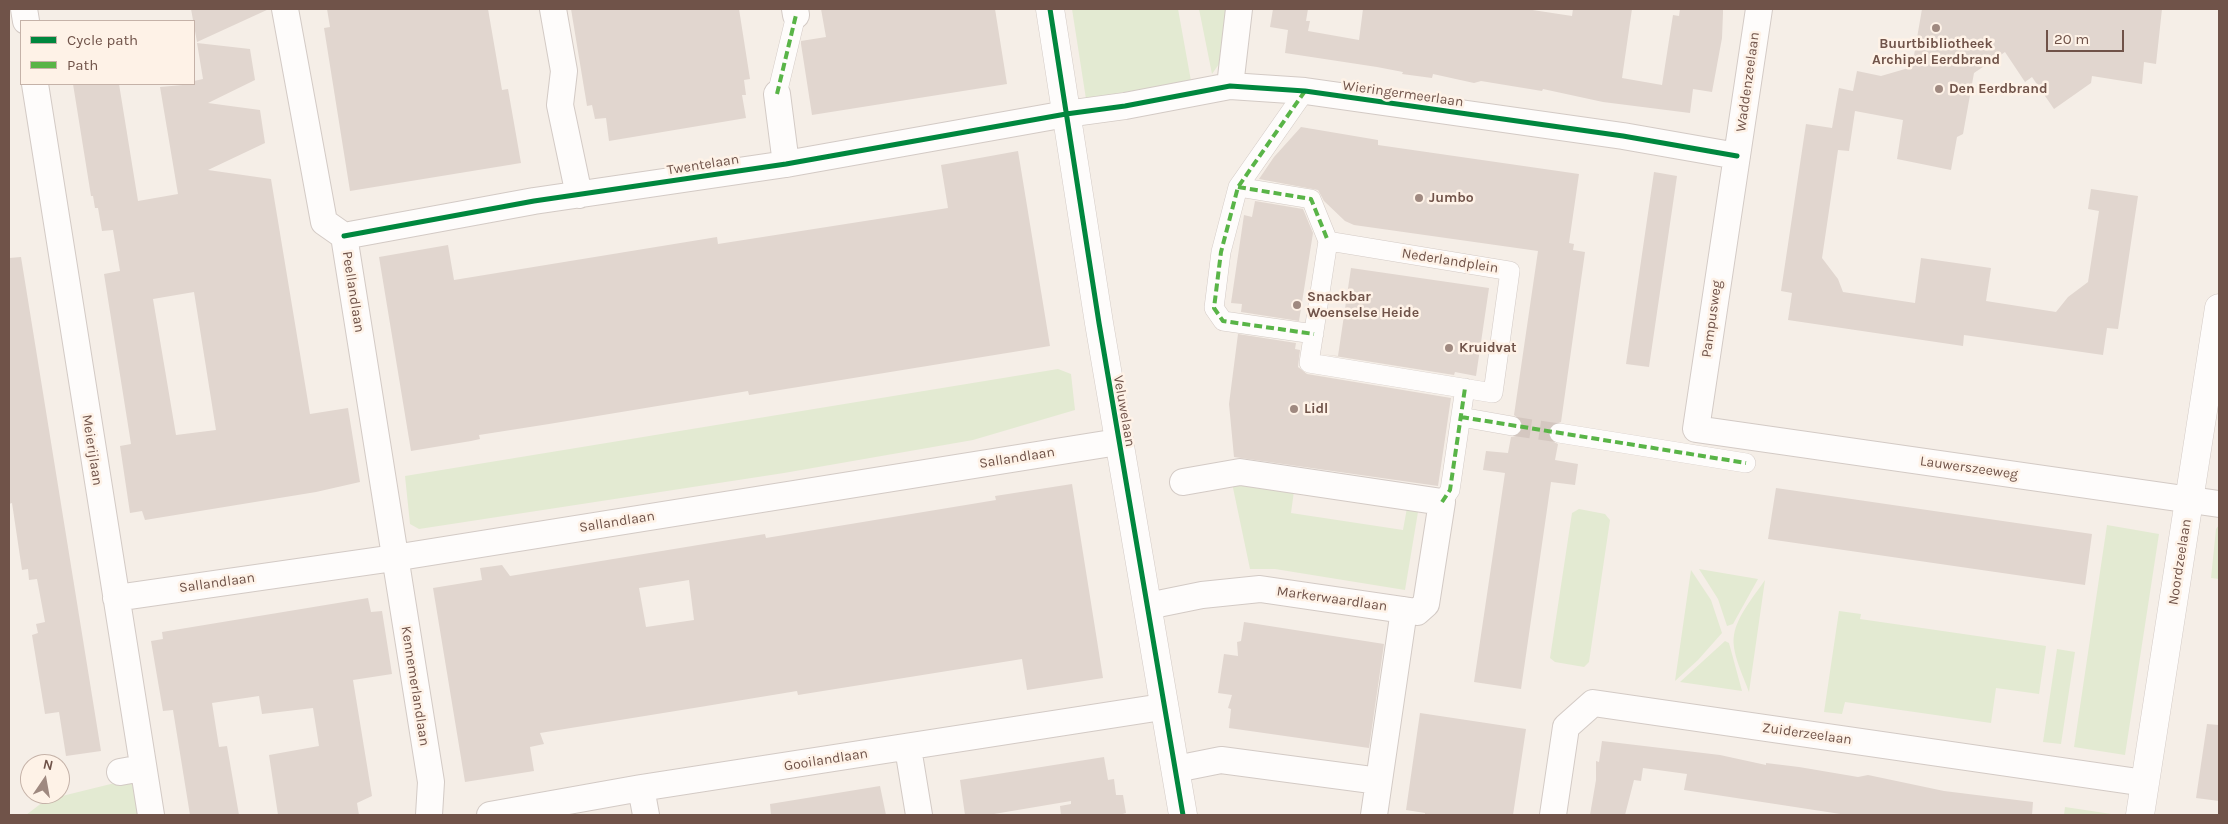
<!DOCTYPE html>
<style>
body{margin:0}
#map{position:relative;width:2228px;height:824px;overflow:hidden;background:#f5eee7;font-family:Karla,sans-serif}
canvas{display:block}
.frame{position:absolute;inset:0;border:10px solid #705349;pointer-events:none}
.legend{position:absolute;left:20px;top:20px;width:175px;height:65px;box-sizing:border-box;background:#fef2e7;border:1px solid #c5b2a8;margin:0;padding:6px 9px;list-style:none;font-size:15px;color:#705349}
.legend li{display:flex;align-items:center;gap:10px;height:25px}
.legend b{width:25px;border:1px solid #c5b2a8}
.north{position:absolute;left:20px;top:754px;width:50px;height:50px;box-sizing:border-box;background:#fef2e7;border:1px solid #c5b2a8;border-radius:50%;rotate:12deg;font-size:14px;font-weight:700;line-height:20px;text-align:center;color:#705349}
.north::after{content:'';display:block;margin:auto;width:18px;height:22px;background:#9f8980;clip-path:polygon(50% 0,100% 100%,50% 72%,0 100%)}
.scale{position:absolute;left:2046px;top:30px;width:78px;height:22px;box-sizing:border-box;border:2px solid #705349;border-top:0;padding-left:6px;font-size:15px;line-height:18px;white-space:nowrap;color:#705349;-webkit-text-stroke:4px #fef2e7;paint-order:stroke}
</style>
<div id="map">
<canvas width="2228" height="824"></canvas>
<div class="frame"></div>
<ul class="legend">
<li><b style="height:6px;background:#00873e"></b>Cycle path</li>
<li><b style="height:6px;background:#59b447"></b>Path</li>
</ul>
<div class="north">N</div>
<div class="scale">20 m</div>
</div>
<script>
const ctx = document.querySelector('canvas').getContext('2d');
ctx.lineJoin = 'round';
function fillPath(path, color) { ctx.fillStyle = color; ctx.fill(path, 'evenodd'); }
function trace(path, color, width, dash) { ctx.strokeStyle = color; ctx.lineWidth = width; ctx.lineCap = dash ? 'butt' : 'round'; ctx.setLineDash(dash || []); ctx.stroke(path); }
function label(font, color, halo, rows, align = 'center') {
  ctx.font = font + ' Karla,sans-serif'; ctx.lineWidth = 5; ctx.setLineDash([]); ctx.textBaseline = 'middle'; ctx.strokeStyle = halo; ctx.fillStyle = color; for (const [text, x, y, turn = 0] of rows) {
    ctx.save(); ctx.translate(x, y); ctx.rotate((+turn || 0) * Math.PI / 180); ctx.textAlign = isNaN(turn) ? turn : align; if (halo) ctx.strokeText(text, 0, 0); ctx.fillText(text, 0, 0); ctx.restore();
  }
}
const green = new Path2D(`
 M1072,9H1178L1191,81L1086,99Z
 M1199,9H1226L1219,64L1212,74Z
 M1058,369L1071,374L1075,410L973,440L784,473L419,529L410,524L405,476Z
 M1232,483L1294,491L1291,513L1403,530L1407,508L1418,512L1405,590L1275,569H1250Z
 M1579,509L1605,514L1610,520L1589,662L1584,667L1555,662L1550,658L1572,513Z
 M2107,525L2159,534L2125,755L2074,747Z
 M2219,525V579L2211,578L2216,529Z
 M1699,569L1758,579L1733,624L1727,626L1718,599Z
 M1691,570L1711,600L1722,633L1698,660L1675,681Z
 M1765,580L1749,692C1743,675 1731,652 1734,635C1737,616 1754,596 1765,580Z
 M1839,611L1861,614L1860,619L2046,646L2039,694L1996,688L1991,723L1845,702L1842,714L1824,712Z
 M1725,641L1729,643L1742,691L1680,682Z
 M2057,649L2075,652L2061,744L2043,742Z
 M131,779L139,815H26L43,802L54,798Z
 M2065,807L2118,815H2064Z`);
const building = new Path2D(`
 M191,9H269L197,42Z
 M327,9H488L502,90L508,89L521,163L350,191L324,28L330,27Z
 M571,9H739L750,79L744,80L746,95H742L746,118L609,141L606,118L595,119L592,105L587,106Z
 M821,9H995L1007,84L812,115L801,44V41L826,37Z
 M1273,9H1308L1306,21H1310L1308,31L1359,40L1363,9H1526L1572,16L1573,9H1632L1622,78L1662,85L1673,15L1679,16L1680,9H1723V13L1722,38L1712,92L1693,89L1690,113L1603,102L1543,89L1542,91L1481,81L1474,83L1433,74L1432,78L1402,74L1403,72L1377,67L1285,53L1288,30L1270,27Z
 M1922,9H2162L2156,64L2144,62L2142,84L2092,76L2091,83L2054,109L2032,77L2025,82L2005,52L1974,73L1963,134L1957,137L1951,170L1897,159L1903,120L1855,111L1849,151L1838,150L1822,258L1838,279L1843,292L1915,303L1921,258L1991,268L1986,301L2056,312L2068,297L2088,282L2099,211L2088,209L2091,189L2138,196L2118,329L2107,328L2103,355L1964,335L1963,346L1788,320L1792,293L1781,291L1806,124L1832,128L1839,88L1853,91L1857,71L1881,76L1912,67Z
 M197,43L250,49L255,80L208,103L260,110L265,143L208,170L271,179L310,414L348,408L360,482L316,492L145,520L142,511L130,513L120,446L131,444L104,274L120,271L113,230L102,231L98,208H95L93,196H91L73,84H119L138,201L178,194L160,87L194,84V81L203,79ZM194,292L216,430L176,435L153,299Z
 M1301,127L1378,140V145L1579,174L1569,243L1574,244L1573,250L1585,252L1561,422L1551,426L1548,432L1552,441L1558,444L1555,460L1578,464L1575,485L1551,482L1521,689L1474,682L1505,473L1483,470L1486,451L1508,453L1511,437L1516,436L1523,428L1522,422L1514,415L1538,251L1354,225L1345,221L1324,201L1318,190L1259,179L1274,157Z
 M1018,151L1050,346L749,395L748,391L549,424L479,435L480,439L471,441L411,451L379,257L448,245L454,280L717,237L718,244L948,208L941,165Z
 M1654,172L1677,176L1649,367L1626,364Z
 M1255,201L1303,209L1313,233L1299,321L1241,312L1242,304L1231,303L1244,215L1252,217Z
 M21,257L101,751L66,756L59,712L45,714L32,635L38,633L36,624L45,622L37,579L29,580L28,569L22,570L12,503L9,504V258Z
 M1351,268L1489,288L1476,376L1455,372L1454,375L1322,354L1338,356Z
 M1238,334L1296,343L1295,349L1300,350L1298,367L1307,374L1451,398L1438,486L1234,457L1229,404Z
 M1072,484L1103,678L1027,690L1022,659L798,695L797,691L694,708L540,733L544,744L530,747L534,771L465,782L433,588L482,580L480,568L502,565L510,576L765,534L766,538L893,517L996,500L995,496ZM689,580L694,620L646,627L639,588Z
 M1776,488L2092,534L2085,585L1768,539Z
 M368,598L371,612L382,611L392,674L353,680L372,796L357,803L359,815H278L269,755L319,746L313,708L262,714L259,696L212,703L219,747L227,746L239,815H190L173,710L163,711L151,641L163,639L162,632Z
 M1244,622L1384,644L1369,748L1229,728L1231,709L1228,708L1232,695L1218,693L1224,654L1238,656L1237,642L1241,641Z
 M1420,713L1526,729L1513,815H1425V813L1406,810Z
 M2207,724L2219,725V801L2196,798Z
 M1602,741L1720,755L1766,765V763L1799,767L1858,777L1868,775L1944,791L2033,802L2032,815H1847L1684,790L1687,774L1643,768L1641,781L1634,780L1625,815H1590L1596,780V761L1599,762Z
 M1104,757L1108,780L1114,779L1116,795H1123L1126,813L1119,815H1061L1060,806L1071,804V801L988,815H965L960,780Z
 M880,786L886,815H771L770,804Z`);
const pedestrianTunnel = new Path2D(`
 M1512,426L1559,433`);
const pedestrian = new Path2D(`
 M1305,91L1238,187L1221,252L1214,308L1223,321L1314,334
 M777,94L796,15
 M1238,187L1311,199L1328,241
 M1328,241L1510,271L1493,393L1309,363Z
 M1461,417L1512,426
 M1559,433L1746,463
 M1442,502L1450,490L1465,388`);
const minor = new Path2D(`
 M24,9L26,21
 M285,9L324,222L344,236L431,782L429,815
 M553,9L564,71L560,105L579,195
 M795,9L796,15
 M1759,9L1696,429L2219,504
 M35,84L151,815
 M1230,86L1239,9
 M777,94L786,164
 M344,236L534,201L786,164L1066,114L1125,106L1230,86L1305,91L1623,136L1737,156
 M116,598L394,558L1118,442
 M1148,606L1202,595L1260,589L1417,612L1426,604L1442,502L1240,472L1183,482
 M908,748L919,815
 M1176,769L1221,760L1379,781
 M120,772L142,768
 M641,788L646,815
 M490,815L641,788L1162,707
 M1374,815L1404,610
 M1553,815L1566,727L1593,703L2145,783`);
const tertiary = new Path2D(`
 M1050,9L1099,323L1183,815
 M2140,815L2219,308`);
const quiet = new Path2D(`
 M1305,91L1238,187L1221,252L1214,308L1223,321L1314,334
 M777,94L796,15
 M1238,187L1311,199L1328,241
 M1461,417L1746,463
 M1442,502L1450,490L1465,388`);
const cycleway = new Path2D(`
 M1050,9L1099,323L1183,815
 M344,236L534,201L786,164L1066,114L1125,106L1230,86L1305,91L1623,136L1737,156`);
const markers = [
 [1936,28,5,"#9f8980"],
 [1939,89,5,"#9f8980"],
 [1419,198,5,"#9f8980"],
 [1297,305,5,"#9f8980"],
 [1449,348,5,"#9f8980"],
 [1294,409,5,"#9f8980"]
];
const poiNames = [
 ["Buurtbibliotheek",1936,44,"center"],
 ["Archipel Eerdbrand",1936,60,"center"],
 ["Den Eerdbrand",1949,89],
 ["Jumbo",1429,198],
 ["Snackbar",1307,297],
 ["Woenselse Heide",1307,313],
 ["Kruidvat",1459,348],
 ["Lidl",1304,409]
];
const streetNames = [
 ["Waddenzeelaan",1748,82,-82],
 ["Wieringermeerlaan",1403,94,8],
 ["Twentelaan",703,165,-9],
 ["Nederlandplein",1450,261,9],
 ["Peellandlaan",353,292,81],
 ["Pampusweg",1712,319,-82],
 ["Veluwelaan",1124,411,80],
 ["Meierijlaan",92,450,81],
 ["Sallandlaan",1017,458,-9],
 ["Lauwerszeeweg",1969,468,8],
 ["Sallandlaan",617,522,-9],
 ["Noordzeelaan",2180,562,-81],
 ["Sallandlaan",217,583,-8],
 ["Markerwaardlaan",1332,599,8],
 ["Kennemerlandlaan",415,686,81],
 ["Zuiderzeelaan",1807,734,8],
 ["Gooilandlaan",826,760,-9]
];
fillPath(green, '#e3ead2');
fillPath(building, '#e1d6cf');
trace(pedestrianTunnel, '#d4c7c0', 19, [19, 9]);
trace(pedestrian, '#d3cac5', 20);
trace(minor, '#d3cac5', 28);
trace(tertiary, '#d3cac5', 29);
trace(pedestrian, '#fefcfb', 19);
trace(minor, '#fefcfb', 26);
trace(tertiary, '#fefcfb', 28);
trace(quiet, '#59b447', 4, [8, 4]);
trace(cycleway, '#00873e', 5);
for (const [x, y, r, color] of markers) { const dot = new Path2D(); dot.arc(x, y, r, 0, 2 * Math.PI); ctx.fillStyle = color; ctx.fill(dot); trace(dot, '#fef2e7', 2); }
label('bold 14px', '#705349', '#fef2e7', poiNames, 'left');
label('14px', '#705349', '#fef2e7', streetNames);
</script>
